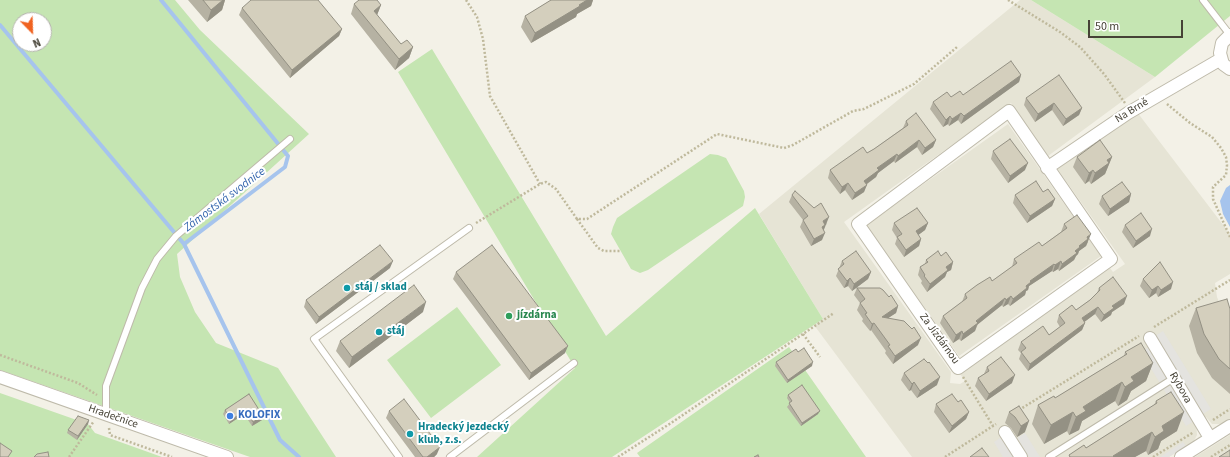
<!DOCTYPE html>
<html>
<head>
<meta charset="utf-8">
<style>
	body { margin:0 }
	#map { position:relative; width:1230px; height:457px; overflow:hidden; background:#f3f1e7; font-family:"Source Sans 3",sans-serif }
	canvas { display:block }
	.north { position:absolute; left:12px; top:12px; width:40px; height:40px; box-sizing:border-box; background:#fff; border:1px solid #b5b3af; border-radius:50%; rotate:157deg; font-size:11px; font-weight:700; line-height:16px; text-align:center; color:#464236 }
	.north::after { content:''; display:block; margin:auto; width:14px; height:18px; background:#f06321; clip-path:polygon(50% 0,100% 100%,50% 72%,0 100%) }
	.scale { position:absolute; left:1088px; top:20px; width:95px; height:18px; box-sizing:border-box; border:2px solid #464236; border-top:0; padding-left:5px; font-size:12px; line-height:14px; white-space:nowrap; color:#464236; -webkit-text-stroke:3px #fff; paint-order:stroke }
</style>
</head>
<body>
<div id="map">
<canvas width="1230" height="457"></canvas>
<div class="north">N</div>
<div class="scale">50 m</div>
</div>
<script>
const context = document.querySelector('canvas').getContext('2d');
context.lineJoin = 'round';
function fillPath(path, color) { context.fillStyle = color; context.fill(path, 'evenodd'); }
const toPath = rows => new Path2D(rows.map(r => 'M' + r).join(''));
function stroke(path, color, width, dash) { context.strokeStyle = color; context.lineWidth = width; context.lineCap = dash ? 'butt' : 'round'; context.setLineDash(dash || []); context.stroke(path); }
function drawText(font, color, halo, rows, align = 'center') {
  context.font = font + ' "Source Sans 3",sans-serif'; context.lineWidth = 4; context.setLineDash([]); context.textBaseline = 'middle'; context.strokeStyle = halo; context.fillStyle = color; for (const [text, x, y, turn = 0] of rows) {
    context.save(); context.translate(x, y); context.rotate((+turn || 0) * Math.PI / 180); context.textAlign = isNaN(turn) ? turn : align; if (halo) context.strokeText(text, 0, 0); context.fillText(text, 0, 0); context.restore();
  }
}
fillPath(toPath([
	[1020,0,1031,0,1155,77,1048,156,1011,103,844,222,951,372,950,383,960,384,965,381,960,374,1110,268,1113,272,1125,264,1056,167,1137,112,1230,234,1230,274,1215,283,1217,297,1230,329,1230,419,1225,423,1219,424,1212,424,1206,417,1196,422,1197,435,1194,441,1169,457,912,457,814,325,823,319,759,214],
	[1008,124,1101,256,959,356,866,225],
	[1230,435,1230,457,1195,457]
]), '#e6e4d5');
fillPath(toPath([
	[0,0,175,0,200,30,309,134,177,254,180,277,195,312,216,343,278,368,336,457,250,457,0,370],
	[20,20,44,20,44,44,20,44],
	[1031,0,1230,0,1230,16,1155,77],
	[432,49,606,336,755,208,823,319,612,457,477,457,575,368,398,72],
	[710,154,718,155,726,158,744,191,745,197,743,206,648,270,640,273,631,269,611,234,613,227,617,218],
	[457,307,501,365,431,418,387,360],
	[789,347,866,457,640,457,637,453],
	[0,393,88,424,95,433,162,457,0,457]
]), '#c5e5b2');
fillPath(toPath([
	[1163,331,1211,409,1203,414,1155,336],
	[1149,347,1194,421,1186,426,1141,352],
	[1025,433,1040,457,1029,457,1017,438],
	[1003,436,1016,457,1003,457,994,442],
	[1183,442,1186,446,1169,457,1160,457]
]), '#e4e3df');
fillPath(toPath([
	[1230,185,1230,227,1223,214,1220,201,1226,188]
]), '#a6c4ed');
stroke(toPath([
	[161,0,288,156,285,167,184,244,280,440,299,457],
	[0,25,184,244]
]), '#a6c4ed', 4);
const service = toPath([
	[1203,0,1230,35],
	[106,415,106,386,142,288,157,259,176,236,290,139],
	[399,457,314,339,469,228],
	[450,457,574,363],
	[1049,457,1174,378]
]);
const minor = toPath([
	[1230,35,1222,43,1220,53,1223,64,1230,69],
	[1009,111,1111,259,958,368,858,224,1009,111],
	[1047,168,1128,113,1221,59],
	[1150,338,1210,438],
	[0,377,227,457],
	[1005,432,1021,457],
	[1181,457,1230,426]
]);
stroke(service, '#bebaaa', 8);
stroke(minor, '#bebaaa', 14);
stroke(toPath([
	[466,0,477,17,483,39,490,96,540,184],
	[1008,0,1060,32,1080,47,1104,74,1125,103],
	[1167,104,1190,123,1212,137,1221,148,1226,157,1227,165,1226,175,1213,187,1213,199,1230,237],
	[577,219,598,248,604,251,621,251],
	[476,223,540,184,546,182,556,189,577,219,587,219,717,134,784,148,793,145,853,111,864,109,914,84,957,47],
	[1154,327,1230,280],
	[803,334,820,357],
	[0,355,78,383,97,395],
	[963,377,993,426],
	[1019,410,1139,336],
	[1213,420,1230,409],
	[109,428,110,435,172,457],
	[69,457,94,421],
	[618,457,671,423,834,313],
	[945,457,996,424],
	[1153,457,1194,432],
	[1211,457,1230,445]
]), '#bfb99c', 2.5, [2, 2]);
stroke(service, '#fff', 6);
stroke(minor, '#fff', 12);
fillPath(toPath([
	[188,0,225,0,222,10,207,22],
	[551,0,593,0,591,6,577,14,576,17,531,43,521,27,525,16],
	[354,4,381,5,377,15,401,44,413,47,409,58,395,70,351,14],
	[242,8,342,29,339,36,290,78,239,15],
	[1021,75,1019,82,961,124,958,120,949,126,948,124,943,127,930,109,933,102,963,95],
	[1026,98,1082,108,1079,115,1063,126,1052,110,1035,122,1024,105],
	[906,121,936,140,933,147,922,155,917,147,895,163,894,161,878,173,876,177,866,185,864,192,852,200,845,190,840,194,828,178,830,170,867,153,874,149,903,128],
	[993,151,1025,170,1008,183,991,159],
	[1077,157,1112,157,1105,174,1091,184,1089,181,1085,184,1073,167],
	[1131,194,1129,202,1108,216,1099,204,1102,196],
	[792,195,827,224,825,225,823,230,822,240,811,246,800,227,803,220,789,202],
	[1015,195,1055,199,1052,206,1027,223,1013,203],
	[894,223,928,223,925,230,918,235,921,239,919,246,904,257,895,244,897,238,892,230],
	[1064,224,1088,242,1086,246,1079,251,1078,254,1076,256,1074,260,1059,271,1058,269,1053,272,1052,271,1029,286,1028,290,1026,291,1025,295,1010,306,1008,304,1003,307,1002,305,978,324,975,331,961,341,959,339,953,343,940,323,943,316,962,302,965,294,992,281,1012,267,1014,259,1042,246,1061,232],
	[1125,225,1150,236,1133,248,1122,232],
	[941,256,953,262,951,270,947,272,945,277,927,292,921,283,922,281,918,275,920,267,925,264,926,260],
	[842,261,871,272,868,279,852,291,848,286,844,288,836,276],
	[390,268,316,324,304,307,306,300],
	[456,272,565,353,529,380,453,279],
	[1143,279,1171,289,1158,297,1156,293,1149,298,1140,286],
	[857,288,889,297,898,306,896,313,888,318,918,345,893,364,885,353,886,351,871,330,870,331,862,321,863,319,857,310,860,303,854,295],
	[1099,288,1124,304,1112,312,1111,315,1101,322,1095,314,1084,322,1085,323,1082,330,1028,371,1019,359,1021,353,1018,350,1021,342,1049,335,1060,327,1057,322,1059,315,1076,310,1090,300,1097,293],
	[1196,308,1230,309,1230,394,1212,378,1197,353,1189,326],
	[423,312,349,368,336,351,340,341],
	[798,352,812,366,787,383,775,366,776,362],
	[1125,352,1153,363,1146,381,1131,391,1127,400,1118,406,1115,401,1082,421,1079,430,1069,435,1067,431,1044,444,1032,424,1038,405,1055,398,1124,356],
	[987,367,1012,383,986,401,975,386,978,378,984,374],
	[904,373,937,385,917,398,911,390,909,391,901,380],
	[249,394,262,420,252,426,244,414,229,424,223,414,225,410],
	[788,395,818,414,801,426,787,407,790,403,787,398],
	[1156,401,1177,431,1161,441,1158,449,1148,455,1146,451,1135,457,1069,457,1069,455,1086,448,1154,405],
	[958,402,969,412,966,419,949,433,934,412,936,404],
	[1019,406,1025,432,1017,437,1011,428,1005,423,1009,412],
	[389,411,437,454,434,457,415,457,386,418],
	[89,420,88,424,77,440,67,433,68,430]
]), '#b6b2a3');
fillPath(toPath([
	[223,0,225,0,222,10,207,22,211,10],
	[587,0,593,0,591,6,577,14,576,17,531,43,535,33],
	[381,5,377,15,374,11],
	[342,29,339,36,290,78,292,70],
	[413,47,409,58,395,70,399,59],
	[1021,75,1019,82,961,124,964,116],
	[1054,103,1052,110,1035,122,1038,114],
	[1082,108,1079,115,1063,126,1066,119],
	[961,113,958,120,949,126,952,119],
	[950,116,948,124,943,127,946,120],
	[919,140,917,147,895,163,898,156],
	[936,140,933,147,922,155,925,148],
	[897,154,894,161,878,173,876,177,861,188,864,181,877,168],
	[1112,157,1105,174,1091,184,1095,173,1107,160],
	[1028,163,1025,170,1008,183,1010,176],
	[1093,170,1089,181,1085,184,1089,173],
	[848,183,845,190,840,194,842,187],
	[867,185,864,192,852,200,855,193],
	[1131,194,1129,202,1108,216,1110,209],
	[1055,199,1052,206,1027,223,1030,216],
	[829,217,823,232,819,234,823,221],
	[928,223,925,230,913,239,916,231],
	[1152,229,1150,236,1133,248,1136,241],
	[825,233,822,240,811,246,814,239],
	[1091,234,1086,246,1079,251,1078,254,1076,256,1074,260,1059,271,1062,264,1075,251,1087,237],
	[921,239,919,246,904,257,906,250],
	[393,261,390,268,316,324,319,317],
	[1061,261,1058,269,1053,272,1055,265],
	[953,262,951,270,947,272,945,277,927,292,930,284,946,267],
	[1054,264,1052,271,1029,286,1028,290,1026,291,1025,295,1010,306,1013,299,1026,286,1030,281],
	[871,272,868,279,852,291,854,284],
	[850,278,848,286,844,288,847,281],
	[1173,282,1171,289,1158,297,1161,290],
	[1158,286,1156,293,1149,298,1152,290],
	[1011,296,1008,304,1003,307,1006,300],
	[1127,296,1124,304,1112,312,1111,315,1101,322,1104,315,1112,306],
	[1005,298,1002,305,977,325,975,331,961,341,963,334,981,317],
	[426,302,423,312,349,368,352,357],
	[898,306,896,313,879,324,882,317],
	[1098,307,1095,314,1079,326,1082,318],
	[874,323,871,330,870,331,872,324],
	[1085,323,1082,330,1028,371,1030,364],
	[962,331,959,339,953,343,956,335],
	[921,338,918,345,893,364,895,356],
	[568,346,565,353,529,380,531,373],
	[813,362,812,366,787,383,788,380],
	[1153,363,1146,381,1131,391,1127,400,1118,406,1125,387,1131,377],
	[1015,375,1012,383,986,401,989,394],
	[940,377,937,385,917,398,920,391],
	[914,382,911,390,909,391,912,384],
	[1122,382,1115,401,1082,421,1079,430,1069,435,1076,417,1083,407],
	[246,410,244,414,229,424,231,420],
	[820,411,818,414,801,426,802,423],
	[969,412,966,419,949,433,952,426],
	[1073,412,1067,431,1044,444,1051,425],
	[1184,412,1177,431,1161,441,1158,449,1148,455,1155,437,1162,426],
	[263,416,262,420,252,426,253,422],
	[89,420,88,424,77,440,78,436],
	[1029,421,1025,432,1017,437,1021,426],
	[1152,432,1146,451,1135,457,1113,457,1113,456],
	[440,447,437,454,434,457,427,457]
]), '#949184');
const building = toPath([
	[203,0,223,0,211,10,203,0],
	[251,0,318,0,342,29,292,70,242,8,251,0],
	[359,0,377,0,381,5,374,11,401,44,407,40,413,47,399,59,354,4,359,0],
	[551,0,587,0,579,5,580,6,535,33,525,16,551,0],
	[1011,61,1021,75,964,116,961,113,952,119,950,116,946,120,933,102,947,92,951,97,960,91,963,95,1011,61],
	[1059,75,1082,108,1066,119,1054,103,1038,114,1026,98,1059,75],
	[916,113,936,140,925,148,919,140,898,156,897,154,877,168,879,170,864,181,867,185,855,193,848,183,842,187,830,170,863,147,867,153,874,149,908,125,906,121,916,113],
	[1010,139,1028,163,1010,176,993,151,1010,139],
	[1100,140,1112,157,1107,160,1109,163,1095,173,1093,170,1089,173,1077,157,1100,140],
	[1036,181,1043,192,1048,189,1055,199,1030,216,1015,195,1036,181],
	[1122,182,1131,194,1110,209,1102,196,1122,182],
	[795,191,814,208,821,203,829,217,823,221,825,225,822,227,825,233,814,239,803,220,808,216,792,195,795,191],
	[917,208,928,223,916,231,921,239,906,250,897,237,902,234,894,223,917,208],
	[1141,213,1152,229,1136,241,1125,225,1141,213],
	[1077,215,1091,234,1087,237,1088,239,1079,246,1080,247,1075,251,1077,253,1062,264,1061,261,1055,265,1054,264,1030,281,1031,282,1026,286,1027,288,1013,299,1011,296,1006,300,1005,298,981,317,976,321,978,323,963,334,962,331,956,335,943,316,967,298,965,294,977,285,990,277,992,281,1017,263,1014,259,1039,242,1042,246,1067,228,1064,224,1077,215],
	[380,245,393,261,319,317,306,300,380,245],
	[492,245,568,346,531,373,456,272,492,245],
	[856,251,871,272,854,284,850,278,847,281,838,269,844,264,842,261,856,251],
	[938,251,941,256,946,252,953,262,946,267,948,270,930,284,924,276,925,275,920,267,928,262,926,260,938,251],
	[1160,262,1173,282,1161,290,1158,286,1152,290,1143,279,1160,262],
	[1113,277,1127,296,1112,306,1114,308,1104,315,1098,307,1082,318,1085,323,1030,364,1021,352,1026,348,1021,342,1043,326,1049,335,1065,323,1059,315,1072,305,1076,310,1090,300,1100,290,1099,288,1113,277],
	[414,285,426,302,352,357,340,341,414,285],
	[857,288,880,288,883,290,889,297,891,295,898,306,882,317,904,321,912,329,914,327,921,338,895,356,888,346,890,345,874,323,872,324,865,314,867,313,860,303,865,299,857,288],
	[1227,299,1230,309,1230,369,1219,359,1204,334,1196,308,1227,299],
	[1141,343,1153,363,1131,377,1134,381,1125,387,1122,382,1083,407,1086,411,1076,417,1073,412,1051,425,1038,405,1054,396,1055,398,1127,354,1125,352,1141,343],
	[804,348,813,362,788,380,776,362,796,349,798,352,804,348],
	[1001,357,1015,375,989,394,978,378,989,371,987,367,1001,357],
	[924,359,928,363,929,362,940,377,920,391,914,382,912,384,904,373,924,359],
	[802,385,820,411,802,423,789,403,792,401,788,395,802,385],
	[1171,392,1184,412,1162,426,1164,431,1155,437,1152,432,1113,456,1114,457,1070,457,1069,455,1084,445,1086,448,1157,403,1156,401,1171,392],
	[249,394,263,416,253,422,246,410,231,420,225,410,249,394],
	[952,394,958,402,961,400,969,412,952,426,936,404,952,394],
	[404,399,440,447,427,457,423,457,389,411,404,399],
	[1019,406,1029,421,1021,426,1015,417,1009,412,1019,406],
	[78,416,89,420,78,436,68,430,78,416],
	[0,443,12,451,8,457,0,457,0,443],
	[982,448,989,457,970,457,982,448],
	[1230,450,1230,457,1219,457,1230,450],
	[48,452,49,457,34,457,37,454,48,452],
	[758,455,759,457,754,457,758,455]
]);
fillPath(building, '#d4cfbd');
stroke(building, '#949184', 1);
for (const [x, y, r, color] of [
	[347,288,4,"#0f9aa8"],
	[509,316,4,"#2e9e5b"],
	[379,332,4,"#0f9aa8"],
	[230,416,4,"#3f7fe0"],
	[410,434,4,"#0f9aa8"]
]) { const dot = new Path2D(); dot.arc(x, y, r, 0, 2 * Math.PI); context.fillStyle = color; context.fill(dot); stroke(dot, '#fff', 1.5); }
drawText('11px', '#464236', '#fff', [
	["Na Brně",1132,111,-32],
	["Za Jízdárnou",939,339,54],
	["Rybova",1180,388,60],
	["Hradečnice",113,417,19]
]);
drawText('bold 11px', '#0d838f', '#fff', [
	["stáj / sklad",355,288],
	["stáj",387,332],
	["Hradecký jezdecký",418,428],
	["klub, z.s.",418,441]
], 'left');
drawText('bold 11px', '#27864d', '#fff', [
	["jízdárna",517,316]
], 'left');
drawText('bold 11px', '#366cbe', '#fff', [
	["KOLOFIX",238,416]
], 'left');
drawText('italic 12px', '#3465ad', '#fff', [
	["Zámostská svodnice",225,200,-37]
]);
</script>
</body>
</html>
